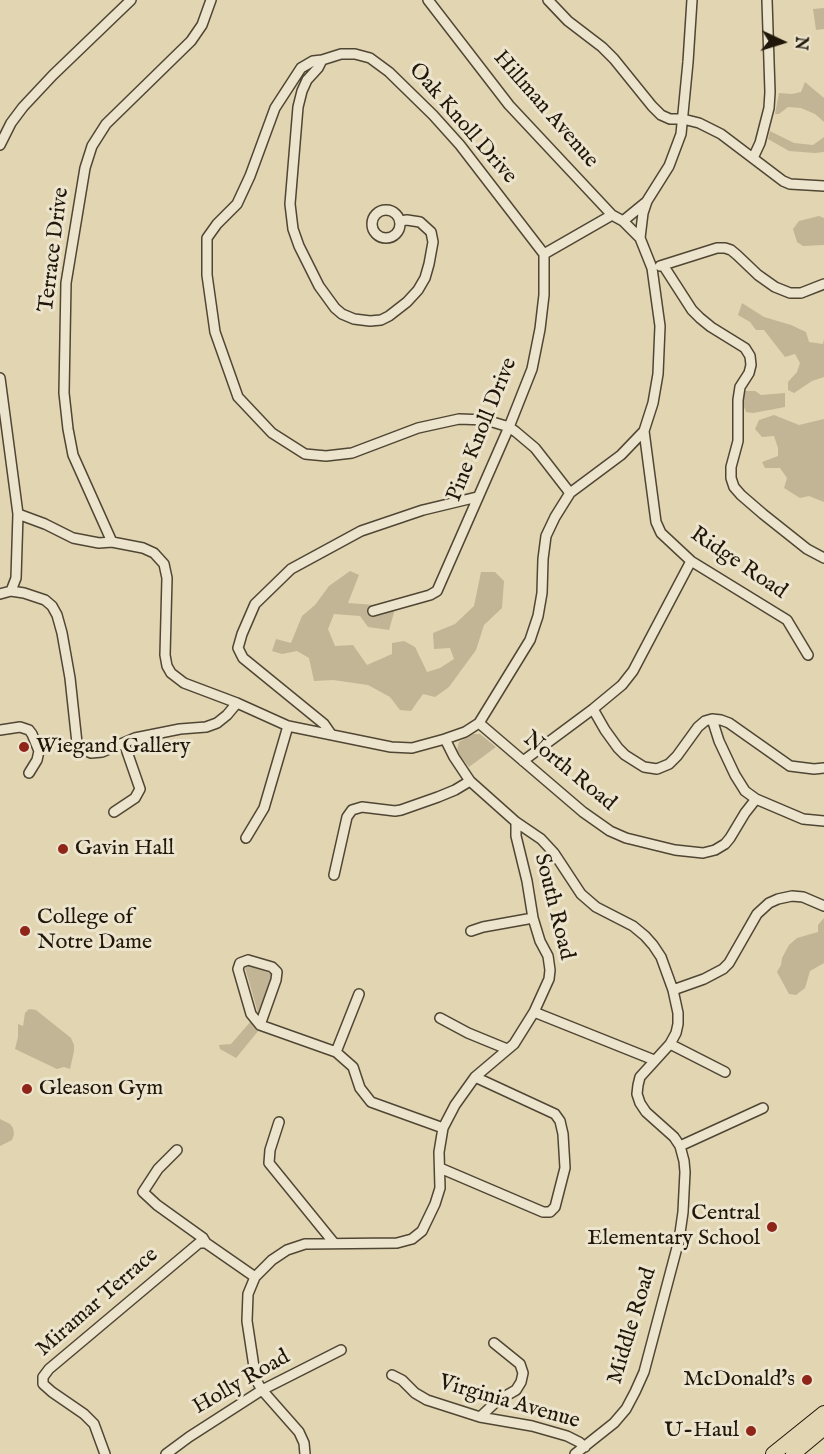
<!DOCTYPE html>
<html>
<head>
<meta charset="utf-8">
<style>
	body { margin:0 }
	#map { position:relative; width:824px; height:1454px; overflow:hidden; background:#e2d5b2; font-family:"IM FELL English",serif }
	canvas { display:block }
	.north { position:absolute; left:752px; top:12px; width:60px; height:60px; -webkit-text-stroke:4px #ece4cd; paint-order:stroke; rotate:94deg; font-size:16px; font-weight:700; line-height:24px; text-align:center; color:#20160a }
	.north::after { content:''; display:block; margin:auto; width:21px; height:27px; background:#20160a; clip-path:polygon(50% 0,100% 100%,50% 72%,0 100%) }
</style>
</head>
<body>
<div id="map">
<canvas width="824" height="1454"></canvas>
<div class="north">N</div>
</div>
<script>
const context = document.querySelector('canvas').getContext('2d');
context.lineJoin = 'round';
function fillPath(path, color) { context.fillStyle = color; context.fill(path, 'evenodd'); }
const toPath = rows => new Path2D(rows.map(r => 'M' + r).join(''));
function stroke(path, color, width, dash) { context.strokeStyle = color; context.lineWidth = width; context.lineCap = dash ? 'butt' : 'round'; context.setLineDash(dash || []); context.stroke(path); }
function drawText(font, color, halo, rows, align = 'center') {
  context.font = font + ' "IM FELL English",serif'; context.lineWidth = 6; context.setLineDash([]); context.textBaseline = 'middle'; context.strokeStyle = halo; context.fillStyle = color; for (const [text, x, y, turn = 0] of rows) {
    context.save(); context.translate(x, y); context.rotate((+turn || 0) * Math.PI / 180); context.textAlign = isNaN(turn) ? turn : align; if (halo) context.strokeText(text, 0, 0); context.fillText(text, 0, 0); context.restore();
  }
}
fillPath(toPath([
	[824,8,824,29,816,30,813,9],
	[805,82,824,98,824,122,815,114,801,108,788,107,779,114,775,114,779,93,792,94,801,92],
	[770,131,794,143,813,145,824,137,824,152,815,153,789,151,768,139],
	[819,216,824,218,824,245,803,246,797,242,793,229,799,221],
	[742,303,764,317,791,325,806,332,809,342,823,344,824,339,824,377,812,381,794,393,788,390,788,382,797,372,800,363,795,354,785,357,764,330,756,330,750,322,738,315],
	[744,391,755,391,761,395,785,393,785,407,753,413,746,412,743,404],
	[774,415,799,425,824,419,824,502,809,496,800,498,784,488,787,478,780,468,765,468,762,462,778,456,778,448,774,436,762,437,755,429,759,420],
	[350,571,359,575,348,603,375,605,388,602,395,609,389,630,368,627,360,616,334,614,328,629,335,646,353,645,367,665,392,654,392,643,404,641,415,647,427,672,440,668,454,659,450,648,434,649,433,633,455,624,474,606,481,572,495,572,504,581,502,608,484,625,476,650,449,687,435,697,423,694,411,711,400,710,390,697,368,685,333,680,314,681,309,658,297,651,282,654,272,651,276,639,291,643,302,616,315,605,329,586],
	[473,734,480,734,496,747,469,767,457,752,458,746,459,742],
	[824,918,824,963,810,971,805,988,796,995,789,994,777,972,781,965,782,958,789,945,797,938,818,932,818,925],
	[244,964,275,975,259,1030,236,1058,220,1049,219,1045,231,1044,258,1013],
	[29,1009,36,1010,71,1038,74,1045,74,1051,70,1069,64,1067,57,1069,15,1049,18,1037,18,1024,23,1026,25,1013],
	[0,1119,10,1124,13,1128,14,1134,12,1140,0,1146]
]), '#c1b595');
const street = toPath([
	[428,0,509,105,612,215,623,221,640,238],
	[548,0,568,21,602,47,614,59,652,106,661,115,670,119,683,119,699,123,721,134,783,181,790,184,824,186],
	[322,60,318,68,307,80,302,91,298,107,290,204,293,229,299,246,319,286,335,308,342,314,354,319,370,321,381,320,389,316,407,302,418,290,425,278,429,264,433,242,431,232,420,222,407,220,400,221],
	[0,145,11,123,23,107,53,75,131,0],
	[753,158,760,143,769,108,770,92,767,0],
	'372 224a14 14 0 1 1 28 0a14 14 0 1 1-28 0Z',
	[623,221,645,203],
	[544,254,460,145,433,115,389,72,370,58,355,54,341,54,322,60,313,61,301,68,275,108,250,176,237,204,217,224,207,238,207,275,215,332,238,397,272,433,305,454,326,456,352,453,418,428,459,419,486,420,509,427,516,432,535,448,546,462,570,493],
	[544,254,612,215],
	[663,265,692,310,700,318,711,327,745,348,750,356,751,365,749,373,740,387,738,400,738,441,731,467,731,478,734,487,741,495,763,514,807,549,824,558],
	[660,266,717,248,725,248,731,250,737,255,758,275,775,287,790,293,801,293,824,284],
	[0,378,18,514,16,578,11,591,0,594],
	[644,431,656,522,661,533,691,561,787,620,808,655],
	[18,514,45,524,73,538,99,543,112,542,143,548,154,553,164,564,167,578,165,655,167,666,171,673,184,683,237,703,288,726,391,747,412,748,445,739,465,732,479,723,530,640,538,616,542,593,543,559,546,536,555,517,570,493,621,455,644,431,653,403,658,374,660,326,652,268,640,238,643,213,647,201,669,166,681,134,688,62,692,0],
	[112,542,73,455,68,429,64,393,66,283,85,168,92,146,106,124,191,41,202,25,211,0],
	[11,591,24,593,45,600,52,606,57,615,62,633,70,678,77,743,82,749,91,753,102,752,135,738,180,729,206,727,217,723,227,715,237,703],
	[373,611,430,595,437,591,509,427,532,369,540,329,544,295,544,254],
	[593,709,605,730,618,748,625,755,644,767,657,769,669,764,677,756,698,727,705,721,712,719,721,720,729,723,790,766,814,769,824,768],
	[712,719,719,741,735,775,745,791,756,799],
	[479,723,583,812,610,831,626,838,675,850,703,853,715,850,725,844,730,838,745,813,756,799,803,819,824,821],
	[0,730,20,727,29,730,32,734,39,751,37,760,29,773],
	[331,734,324,724,243,658,238,648,242,634,255,604,291,569,361,531,423,510,477,497],
	[445,739,454,757,470,781,516,822,541,839,554,853,581,894,596,907,633,926,645,936,653,945,661,957,673,990,678,1013,678,1024,676,1033,670,1044,640,1077,638,1085,637,1094,640,1103,646,1112,674,1137,680,1146,684,1161,685,1172,683,1212,679,1240,644,1372,635,1392,626,1409,614,1423,575,1454],
	[523,761,593,709,622,685,633,671,691,561],
	[114,812,135,798,140,789,124,743],
	[246,838,264,808,288,726],
	[334,875,347,817,352,810,362,807,395,811,401,810,438,797,455,790,470,781],
	[471,931,483,927,533,918],
	[248,960,272,967,277,972,276,980,260,1025,251,1014,238,969,240,963,248,960],
	[673,990,704,979,723,969,729,963,757,914,769,903,778,899,792,896,803,897,824,906],
	[534,1012,654,1060],
	[440,1018,468,1033,507,1049],
	[260,1025,336,1052,353,1067,360,1088,371,1102,443,1128],
	[670,1044,725,1072],
	[336,1052,359,994],
	[279,1122,270,1150,269,1163,334,1243],
	[680,1146,763,1108],
	[177,1150,158,1169,143,1192,157,1205,203,1238,206,1243],
	[440,1168,543,1212,550,1212,555,1207,565,1168,563,1134,560,1121,555,1114,475,1077],
	[392,1375,402,1380,415,1393,427,1400,480,1417,532,1426,567,1436,579,1442,585,1447],
	[480,1417,497,1401,516,1390,521,1382,523,1373,520,1364,494,1343],
	[105,1454,94,1424,84,1414,52,1392,43,1384,43,1377,49,1369,199,1243,206,1243,255,1277],
	[166,1454,189,1437,262,1390,341,1350],
	[305,1454,304,1443,299,1432,262,1390,256,1380,247,1321,248,1294,255,1277,272,1260,287,1250,305,1244,397,1243,412,1239,422,1231,435,1204,440,1188,439,1152,443,1128,455,1105,475,1077,514,1044,534,1012,549,979,550,970,548,956,540,941,533,918,527,881,516,836,516,822]
]);
const primary = toPath([
	[773,1454,824,1413],
	[793,1454,824,1428]
]);
stroke(street, '#504634', 12);
stroke(primary, '#20160a', 16);
stroke(street, '#ece4cd', 9);
stroke(primary, '#e2d5b2', 14);
for (const [x, y, r, color] of [
	[24,747,6,"#8f2418"],
	[63,849,6,"#8f2418"],
	[25,931,6,"#8f2418"],
	[27,1089,6,"#8f2418"],
	[772,1227,6,"#8f2418"],
	[807,1380,6,"#8f2418"],
	[751,1431,6,"#8f2418"]
]) { const dot = new Path2D(); dot.arc(x, y, r, 0, 2 * Math.PI); context.fillStyle = color; context.fill(dot); stroke(dot, '#ece4cd', 2); }
drawText('22px', '#20160a', '#ece4cd', [
	["Hillman Avenue",545,110,49],
	["Oak Knoll Drive",462,124,49],
	["Terrace Drive",55,250,-83],
	["Pine Knoll Drive",483,430,-68],
	["Ridge Road",738,564,34],
	["North Road",569,772,39],
	["South Road",553,907,76],
	["Miramar Terrace",98,1303,-41],
	["Middle Road",633,1326,-73],
	["Holly Road",242,1383,-30],
	["Virginia Avenue",509,1403,16]
]);
drawText('22px', '#20160a', '#ece4cd', [
	["Wiegand Gallery",36,747],
	["Gavin Hall",75,849],
	["College of",37,918],
	["Notre Dame",37,943],
	["Gleason Gym",39,1089],
	["Central",760,1214,"right"],
	["Elementary School",760,1239,"right"],
	["McDonald's",795,1380,"right"],
	["U-Haul",739,1431,"right"]
], 'left');
</script>
</body>
</html>
